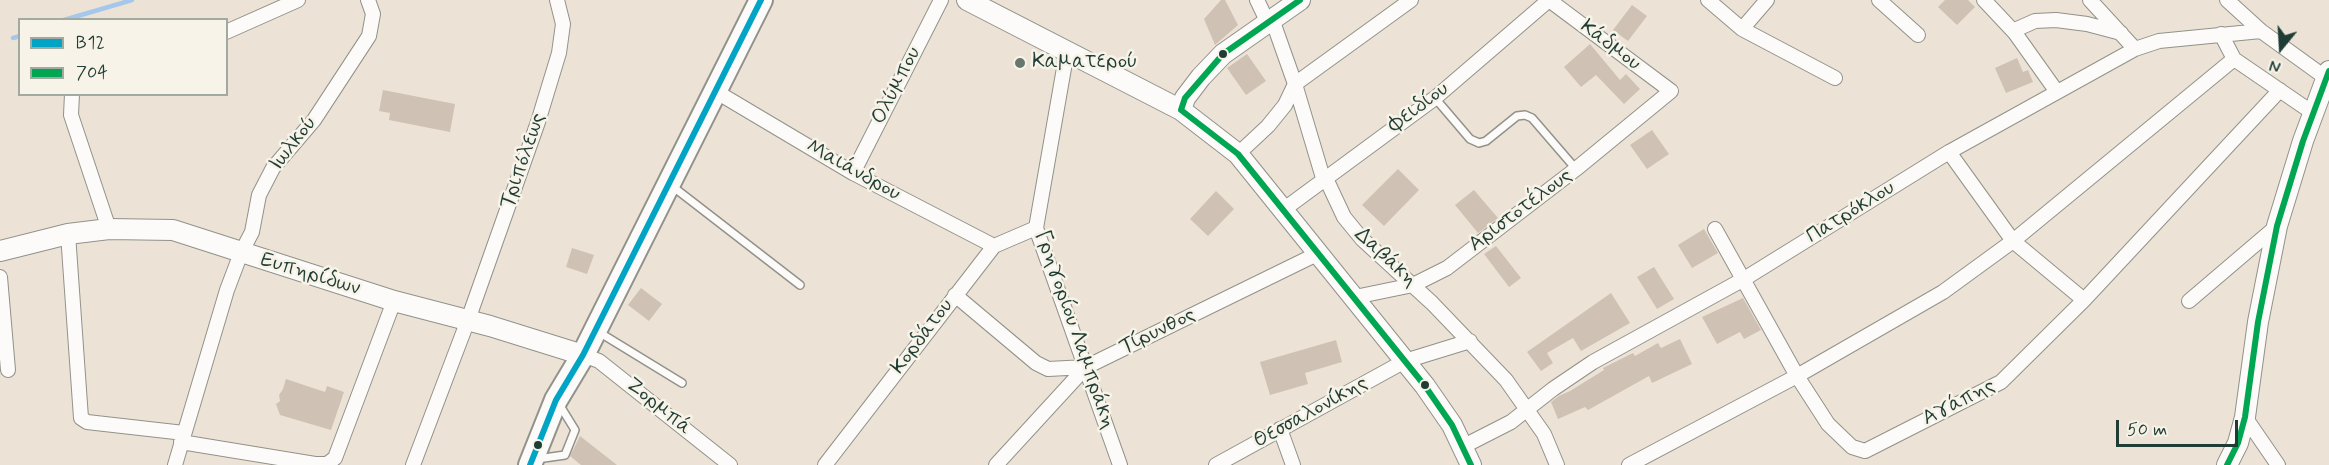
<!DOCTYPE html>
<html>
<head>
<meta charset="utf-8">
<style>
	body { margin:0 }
	#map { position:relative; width:2329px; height:465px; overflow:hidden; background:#ece3d6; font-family:Mynerve,sans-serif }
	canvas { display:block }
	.legend { position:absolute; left:18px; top:18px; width:210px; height:78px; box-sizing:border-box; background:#f7f3e8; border:2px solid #a1aaa0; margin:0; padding:8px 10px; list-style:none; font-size:18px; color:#1f3d34 }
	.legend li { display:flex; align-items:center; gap:12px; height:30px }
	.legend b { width:30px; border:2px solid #a1aaa0 }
	.north { position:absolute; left:2251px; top:18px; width:60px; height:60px; -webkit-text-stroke:4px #f7f3e8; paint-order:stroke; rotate:198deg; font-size:16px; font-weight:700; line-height:24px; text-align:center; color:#1f3d34 }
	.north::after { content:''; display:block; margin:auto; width:21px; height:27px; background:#1f3d34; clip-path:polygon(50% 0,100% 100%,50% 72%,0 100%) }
	.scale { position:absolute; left:2116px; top:420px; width:122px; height:27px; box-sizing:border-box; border:3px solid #1f3d34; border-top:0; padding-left:8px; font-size:18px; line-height:21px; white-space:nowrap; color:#1f3d34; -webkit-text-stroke:4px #f7f3e8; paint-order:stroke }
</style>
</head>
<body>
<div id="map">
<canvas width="2329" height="465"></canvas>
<ul class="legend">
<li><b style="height:8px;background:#02a4c6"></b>Β12</li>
<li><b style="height:8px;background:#00a651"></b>704</li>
</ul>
<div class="north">N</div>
<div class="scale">50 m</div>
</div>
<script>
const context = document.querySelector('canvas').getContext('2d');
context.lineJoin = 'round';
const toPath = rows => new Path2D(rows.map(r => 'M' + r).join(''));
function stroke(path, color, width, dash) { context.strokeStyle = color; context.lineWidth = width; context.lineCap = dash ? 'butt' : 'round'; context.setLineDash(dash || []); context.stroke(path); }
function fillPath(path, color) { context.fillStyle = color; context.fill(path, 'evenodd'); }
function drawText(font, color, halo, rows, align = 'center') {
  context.font = font + ' Mynerve,sans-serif'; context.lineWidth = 5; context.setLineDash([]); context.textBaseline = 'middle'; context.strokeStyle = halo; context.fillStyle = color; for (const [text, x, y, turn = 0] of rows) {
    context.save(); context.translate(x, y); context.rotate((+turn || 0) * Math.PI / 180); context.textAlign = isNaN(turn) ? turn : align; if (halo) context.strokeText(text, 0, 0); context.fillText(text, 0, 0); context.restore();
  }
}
stroke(toPath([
	[64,20,132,0],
	[13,38,20,36]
]), '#a4c7eb', 4.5);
fillPath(toPath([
	[1221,0,1225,0,1238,25,1215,45,1204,19],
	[1945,0,1968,0,1975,7,1957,25,1938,7],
	[1632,5,1647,16,1628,41,1613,30],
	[1590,44,1620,80,1626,74,1640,89,1624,104,1596,75,1581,87,1564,67],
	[1247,54,1266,81,1246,95,1227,68],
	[2017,58,2023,72,2028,70,2033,82,2006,93,1995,68],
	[383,90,455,104,450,132,389,120,390,113,379,111],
	[1652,130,1669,154,1647,169,1630,145],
	[1398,169,1419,190,1384,226,1362,205],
	[1474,190,1498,218,1478,233,1455,205],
	[1216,191,1234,209,1208,236,1190,219],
	[1704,229,1718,253,1692,268,1678,245],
	[1496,246,1521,278,1509,287,1484,254],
	[572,248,594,255,587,274,566,267],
	[1654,267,1674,299,1657,309,1637,277],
	[641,288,662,304,649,321,628,305],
	[1611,293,1630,323,1581,351,1573,338,1547,353,1553,363,1541,371,1527,352],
	[1743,298,1761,330,1744,339,1740,332,1717,344,1702,317],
	[1680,339,1692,364,1652,383,1649,376,1588,410,1585,407,1558,419,1551,402,1559,396,1570,391,1604,370,1603,368,1633,353,1635,356,1658,343,1661,348],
	[1336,340,1342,362,1305,373,1308,384,1270,395,1260,362],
	[286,379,325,392,327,386,344,392,331,430,280,415,276,404,280,401,279,395,283,389],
	[580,436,617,465,581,465,570,456]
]), '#cfc1b3');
const lane = toPath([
	[1435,98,1470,139,1479,143,1486,141,1517,116,1525,115,1532,118,1576,169],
	[672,186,800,285],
	[597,331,682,383],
	[537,459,565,455,575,430,559,404]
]);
const street = toPath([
	[1257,0,1267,21],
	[1708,0,1742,29,1835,78],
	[1879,0,1918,35],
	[1984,0,2015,33,2057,92],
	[2090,0,2135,49],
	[2227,0,2261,31,2326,78],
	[1272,19,1295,84,1323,178,1329,185,1344,217,1362,239,1432,303,1506,380,1544,434,1557,465],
	[1742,29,1767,0],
	[226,32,298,0],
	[2015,33,2017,29,2035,21,2056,20,2087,24,2121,33],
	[2221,34,2234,59,2313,113],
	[1067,51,1036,228,1120,465],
	[715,91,853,173,994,246],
	[72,94,71,115,109,229],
	[1949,152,2013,241,2084,300],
	[1238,154,1268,126,1285,105,1295,84,1411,0],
	[853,173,941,0],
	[1283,210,1435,98,1549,0],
	[1715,229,1797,376,1828,424,1852,447,1865,451,2001,382,2084,300,2280,90],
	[68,234,81,418,87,422,184,433],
	[0,277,8,370],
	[955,295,1036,363,1048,369,1086,367],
	[1355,297,1413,285,1447,268,1576,169,1671,91,1549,0],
	[2189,301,2277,226],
	[583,355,599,361,730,465],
	[2245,417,2278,465],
	[1280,429,1293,465],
	[181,442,315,464,327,464,335,458,394,301],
	[1462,447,1511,422,1553,389,1593,362,1744,279,1949,152,2135,49,2159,41,2261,31],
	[175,465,227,290,241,253,252,232,259,195,273,168,314,120,369,36,373,14,368,0],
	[413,465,468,320,538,122,559,53,563,24,557,0],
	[825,465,994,246,1036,228],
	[996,465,1086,367,1317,254],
	[1216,465,1405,361,1470,341],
	[1629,465,1797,376,1943,292,2013,241,2234,59]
]);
const secondary = toPath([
	[967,0,1181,110,1238,154,1425,386,1452,425,1471,465],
	[1181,110,1185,98,1201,77,1223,54,1300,0],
	[0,251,68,234,109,229,173,230,394,301,490,326,583,355],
	[2227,465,2238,443,2245,417,2258,322,2277,226,2303,141,2329,71]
]);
const primary = toPath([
	[530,465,556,400,583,355,761,0]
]);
stroke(lane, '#91928a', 10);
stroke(street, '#91928a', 16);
stroke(secondary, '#91928a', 22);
stroke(primary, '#91928a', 26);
stroke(lane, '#fcfbf9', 7);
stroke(street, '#fcfbf9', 14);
stroke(secondary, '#fcfbf9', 20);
stroke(primary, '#fcfbf9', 22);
stroke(toPath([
	[530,465,556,400,583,355,761,0]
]), '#02a4c6', 6);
stroke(toPath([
	[1300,0,1223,54,1185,98,1181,110,1238,154,1425,386,1452,425,1471,465],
	[2227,465,2238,443,2245,417,2258,322,2277,226,2303,141,2329,71]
]), '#00a651', 6);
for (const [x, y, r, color] of [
	[1223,54,5,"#1f3d34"],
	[1020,63,6,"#67776d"],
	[1425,385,5,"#1f3d34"],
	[538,445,5,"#1f3d34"]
]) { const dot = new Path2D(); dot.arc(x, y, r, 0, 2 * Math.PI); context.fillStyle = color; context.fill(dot); stroke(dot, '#f7f3e8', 2); }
drawText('21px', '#1f3d34', '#f7f3e8', [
	["Κάδμου",1610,46,37],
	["Ολύμπου",897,86,-63],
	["Φειδίου",1419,108,-37],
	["Ιωλκού",294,144,-52],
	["Τριπόλεως",524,161,-71],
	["Μαιάνδρου",853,171,29],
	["Αριστοτέλους",1521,211,-37],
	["Πατρόκλου",1851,213,-32],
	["Δαβάκη",1385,258,43],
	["Ευπηρίδων",310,275,17],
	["Γρηγορίου Λαμπράκη",1074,330,71],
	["Τίρυνθος",1158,332,-26],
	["Κορδάτου",923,337,-53],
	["Αγάπης",1959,403,-27],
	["Ζορμπά",658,407,39],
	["Θεσσαλονίκης",1311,413,-29]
]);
drawText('21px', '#1f3d34', '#f7f3e8', [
	["Καματερού",1032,63]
], 'left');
</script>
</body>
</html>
